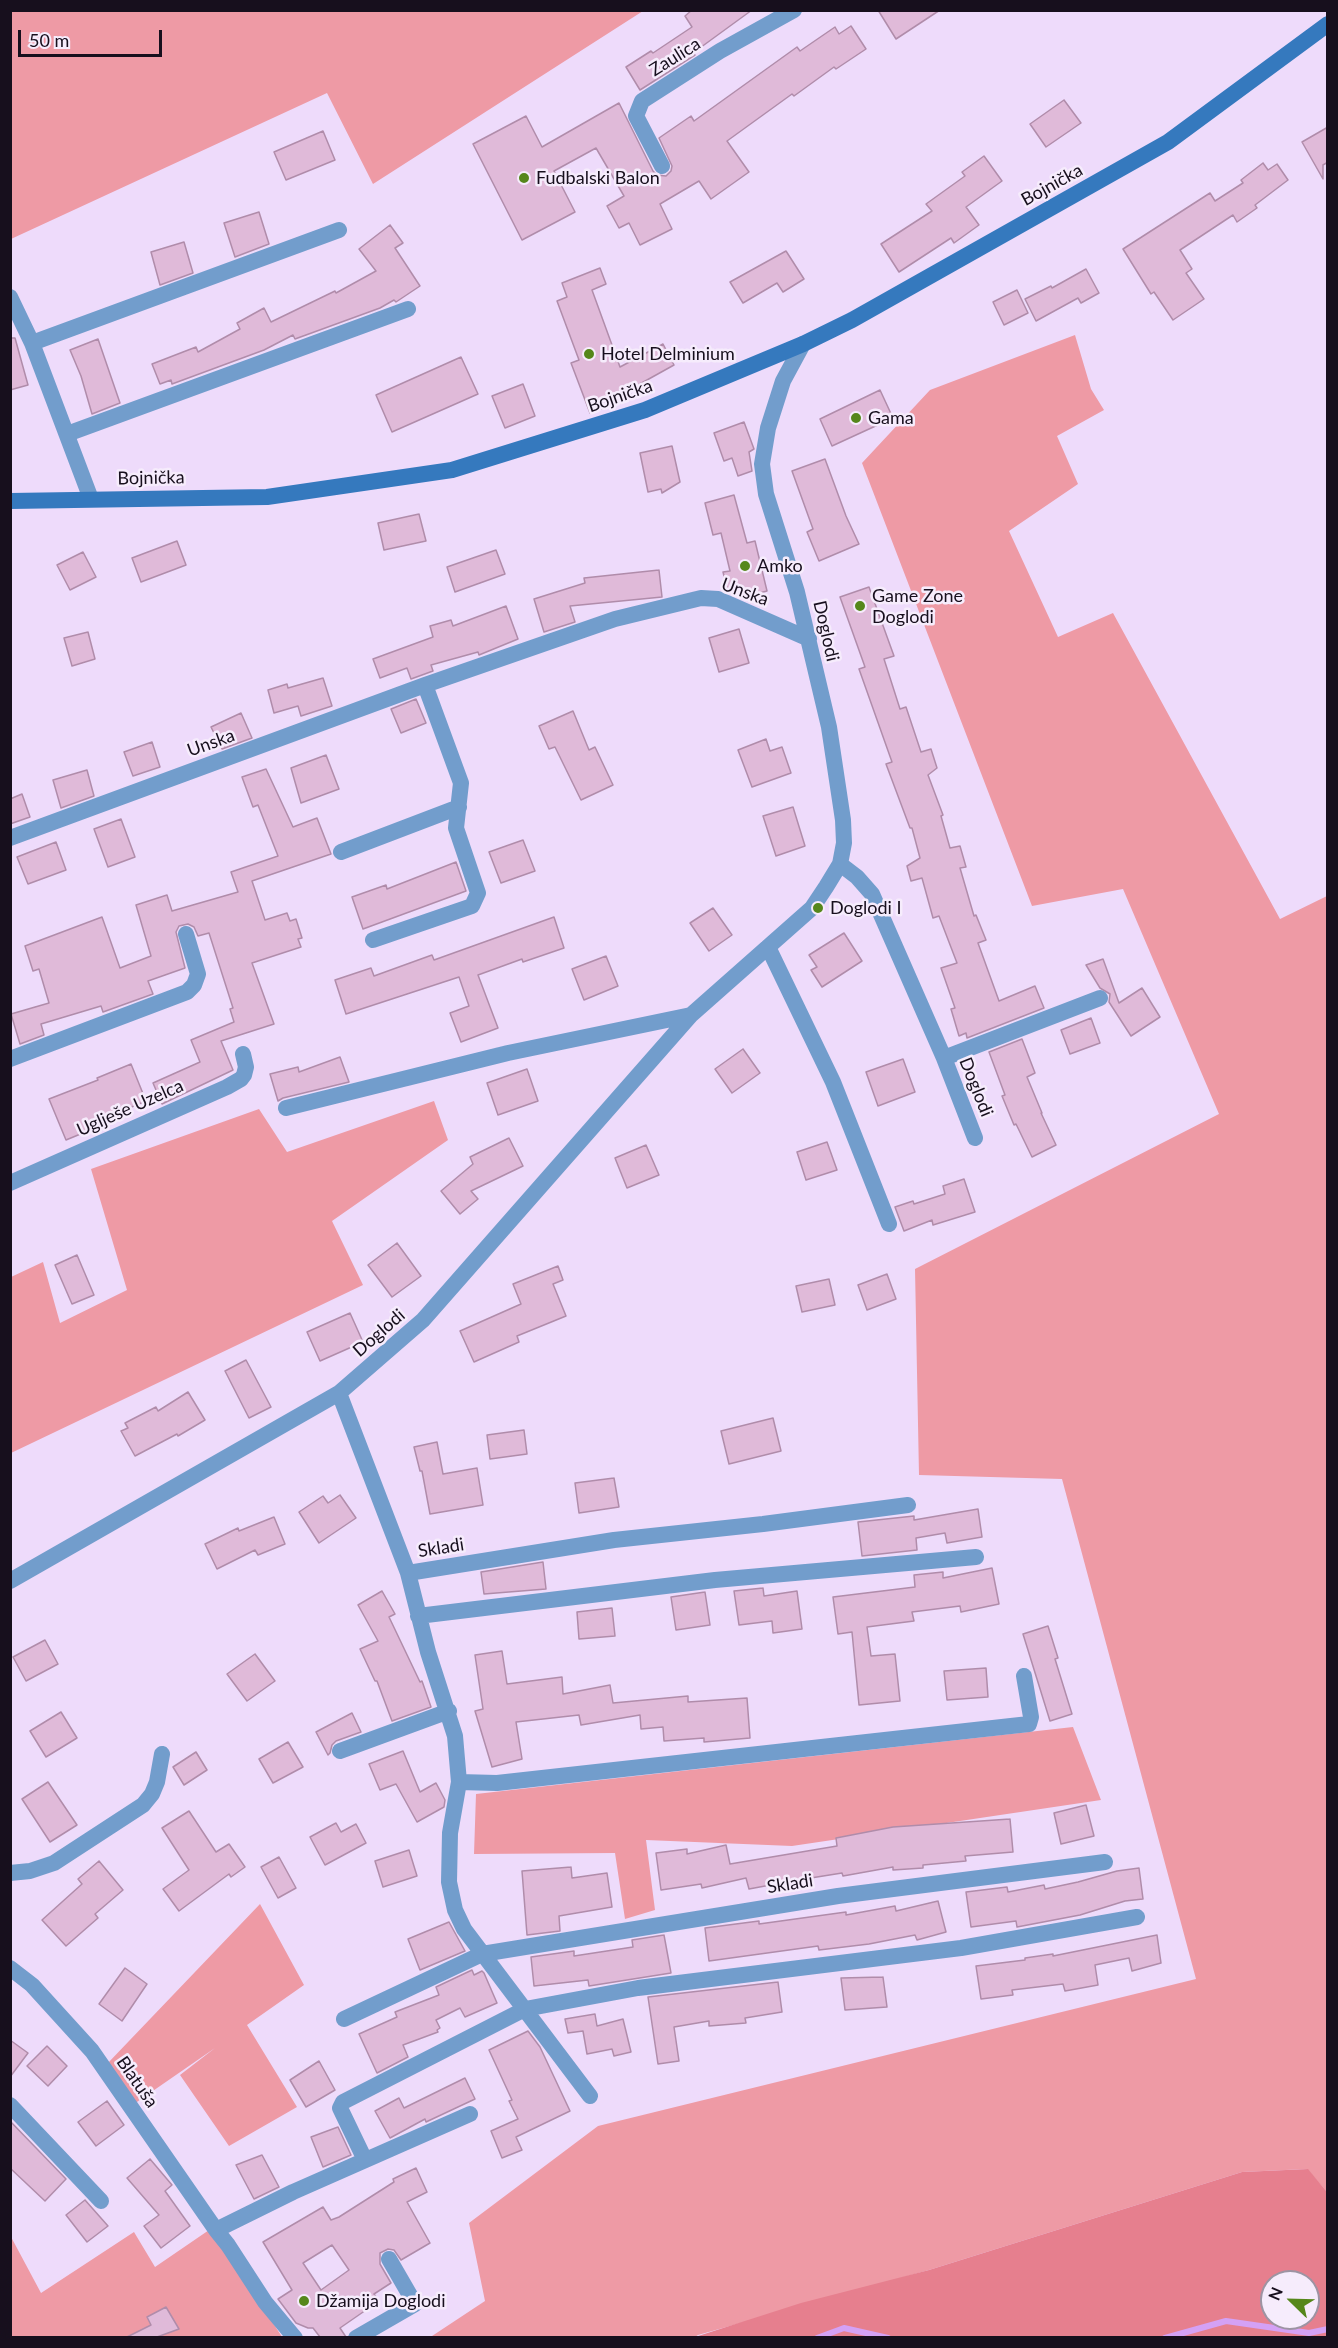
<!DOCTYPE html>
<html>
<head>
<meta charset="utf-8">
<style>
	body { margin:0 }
	#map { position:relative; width:1338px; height:2348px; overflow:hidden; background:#eedbfb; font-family:Lato,sans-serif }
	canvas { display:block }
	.frame { position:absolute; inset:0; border:12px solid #170f1d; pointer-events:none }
	.north { position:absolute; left:1260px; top:2270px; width:60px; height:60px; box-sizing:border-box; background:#f6ecfc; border:2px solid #9d94a3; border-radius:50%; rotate:293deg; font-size:16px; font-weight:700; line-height:24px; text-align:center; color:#170f1d }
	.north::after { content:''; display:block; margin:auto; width:21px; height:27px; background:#56871b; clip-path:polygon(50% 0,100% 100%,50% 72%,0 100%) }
	.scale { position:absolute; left:18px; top:30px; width:144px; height:27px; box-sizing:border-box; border:3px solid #170f1d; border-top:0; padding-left:8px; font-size:18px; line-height:21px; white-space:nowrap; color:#170f1d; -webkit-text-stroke:4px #f6ecfc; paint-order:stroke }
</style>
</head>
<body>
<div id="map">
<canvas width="1338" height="2348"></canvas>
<div class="frame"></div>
<div class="north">N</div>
<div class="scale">50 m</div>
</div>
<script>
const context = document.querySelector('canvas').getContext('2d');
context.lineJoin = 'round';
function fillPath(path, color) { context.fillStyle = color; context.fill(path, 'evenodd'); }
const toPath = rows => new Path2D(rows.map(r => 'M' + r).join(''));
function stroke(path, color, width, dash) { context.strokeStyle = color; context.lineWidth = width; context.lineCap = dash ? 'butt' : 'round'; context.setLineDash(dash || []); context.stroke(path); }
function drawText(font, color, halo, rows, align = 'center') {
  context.font = font + ' Lato,sans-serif'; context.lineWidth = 5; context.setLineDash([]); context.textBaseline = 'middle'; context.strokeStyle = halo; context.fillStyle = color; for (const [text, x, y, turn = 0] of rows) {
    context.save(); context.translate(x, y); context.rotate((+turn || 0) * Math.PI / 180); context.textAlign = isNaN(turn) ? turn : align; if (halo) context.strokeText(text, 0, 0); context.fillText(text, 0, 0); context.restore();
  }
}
fillPath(toPath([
	[10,11,11,10,643,11,373,184,327,93,11,239],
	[1075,335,1091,389,1104,410,1057,436,1078,484,1009,531,1058,637,1113,613,1280,919,1327,896,1327,2192,1307,2169,1242,2172,929,2270,698,2335,695,2337,429,2338,485,2301,469,2223,598,2126,1196,1979,1062,1479,919,1475,915,1269,1219,1114,1123,889,1032,906,862,463,930,390],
	[434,1101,448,1140,332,1221,363,1285,11,1453,11,1277,43,1262,60,1323,127,1290,91,1169,259,1109,287,1152],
	[1073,1727,1101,1800,792,1846,646,1840,655,1910,625,1919,615,1853,474,1854,476,1794],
	[260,1904,304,1985,247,2025,297,2107,229,2146,180,2075,215,2048,134,2104,107,2064],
	[212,2228,282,2337,11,2337,10,2235,41,2293,134,2232,155,2267]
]), '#ee9aa5');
fillPath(toPath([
	[1308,2169,1327,2192,1327,2337,695,2337,801,2303,929,2270,1242,2172],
	[1272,2282,1308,2282,1308,2318,1272,2318]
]), '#e67f8e');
stroke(toPath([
	[817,2338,844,2328,888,2338],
	[1165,2338,1226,2321,1309,2333,1328,2329]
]), '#d4a1f5', 6);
const building = toPath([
	[692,10,752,10,693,53,695,55,640,90,626,67,651,51,653,53,692,27,685,16,692,10],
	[878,10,940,10,896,39,878,10],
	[851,26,866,49,836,69,834,67,794,96,792,94,727,141,749,172,711,199,699,181,660,204,672,229,640,245,629,223,619,228,607,206,624,196,596,148,554,171,575,212,522,240,473,144,526,116,542,147,619,103,653,171,657,175,666,176,671,171,672,166,659,138,691,116,694,121,797,47,800,51,835,27,839,34,851,26],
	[1064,100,1081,123,1046,147,1030,124,1064,100],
	[1328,127,1328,162,1323,165,1323,179,1302,142,1328,127],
	[323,131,335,160,286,180,274,152,323,131],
	[984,156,1002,181,966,207,979,225,954,243,951,238,899,272,881,244,932,211,926,204,965,176,962,172,984,156],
	[1263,163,1268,170,1277,164,1288,180,1255,205,1257,208,1237,222,1233,215,1180,250,1192,269,1186,273,1204,299,1173,320,1154,292,1151,294,1123,249,1210,193,1215,201,1243,183,1241,180,1263,163],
	[259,212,269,244,235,257,224,223,259,212],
	[390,225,403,243,395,248,420,286,396,302,394,300,380,308,295,339,293,335,264,350,172,384,171,380,160,384,152,364,196,347,198,352,240,329,237,323,264,308,271,322,335,291,336,293,376,271,359,249,390,225],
	[184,242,193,273,160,285,151,252,184,242],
	[786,251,804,279,783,292,777,283,743,303,730,282,786,251],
	[600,268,606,284,592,290,620,367,663,344,674,365,629,390,632,397,590,413,571,363,579,360,557,301,567,297,562,283,600,268],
	[1086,269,1099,293,1081,303,1078,298,1036,321,1025,299,1051,286,1052,288,1086,269],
	[1017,290,1028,313,1004,325,993,302,1017,290],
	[10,338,15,338,28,385,10,390,10,338],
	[98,339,120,403,92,414,81,376,70,350,98,339],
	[461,357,478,394,392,432,376,395,461,357],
	[523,384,535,416,505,428,492,396,523,384],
	[880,390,893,418,832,446,820,419,880,390],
	[744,422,754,449,749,452,752,471,738,476,732,458,724,461,714,433,744,422],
	[672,446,680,482,662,493,661,489,648,492,640,453,672,446],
	[825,459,846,516,859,544,819,561,807,532,813,529,792,471,825,459],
	[734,495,747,543,755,541,767,591,744,597,742,591,728,592,723,572,730,571,721,533,713,535,705,503,734,495],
	[419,514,426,541,384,550,378,523,419,514],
	[177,541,186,565,141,582,132,558,177,541],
	[496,550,505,574,455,592,447,567,496,550],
	[83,552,96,577,70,590,57,565,83,552],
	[659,570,662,597,570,606,575,622,544,632,534,599,585,583,584,578,659,570],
	[869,587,894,656,884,659,900,709,906,707,921,752,931,749,937,768,928,775,943,815,941,816,950,848,960,846,966,867,960,868,974,916,976,915,986,940,978,943,999,1001,1035,986,1044,1008,967,1038,966,1033,959,1036,951,1009,955,1008,941,968,957,963,939,916,933,918,922,878,911,881,907,866,920,858,912,828,910,828,886,764,892,762,859,669,865,667,840,597,869,587],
	[506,606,518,639,479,655,478,652,431,665,433,671,411,679,407,668,380,678,373,659,433,637,430,626,451,620,453,626,506,606],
	[739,629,749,663,719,672,709,638,739,629],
	[88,632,95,659,72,666,64,638,88,632],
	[323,678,332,706,301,716,298,706,274,713,268,690,287,684,288,688,323,678],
	[416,699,426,723,401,733,391,709,416,699],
	[573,711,589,750,595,747,613,785,581,800,555,747,549,749,539,726,573,711],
	[241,713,252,738,222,749,211,727,241,713],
	[766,739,770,751,782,747,791,773,752,787,738,750,766,739],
	[152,742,160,767,133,776,124,752,152,742],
	[326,755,339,789,301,803,291,768,326,755],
	[266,769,293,827,317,818,331,854,252,881,265,920,287,913,290,921,296,919,302,938,298,939,301,947,252,963,274,1024,221,1041,233,1070,162,1104,153,1083,200,1062,191,1040,234,1022,230,1009,233,1008,209,933,198,936,194,927,188,924,179,926,176,932,185,968,148,981,153,994,103,1012,101,1006,41,1024,44,1035,20,1044,11,1014,49,1003,39,969,33,971,25,946,102,917,120,968,151,956,136,905,167,895,172,911,238,892,231,872,278,856,258,805,253,807,242,777,266,769],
	[87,770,94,796,61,808,53,780,87,770],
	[22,794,30,817,10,824,10,799,22,794],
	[793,807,805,846,776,856,763,816,793,807],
	[121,819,135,857,108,867,94,829,121,819],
	[523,840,535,871,501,883,489,852,523,840],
	[56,842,66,870,28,884,17,857,56,842],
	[456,862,466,891,363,929,352,897,386,885,387,889,456,862],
	[713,908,732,935,709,951,690,923,713,908],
	[554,917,564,948,523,962,522,959,478,975,498,1028,461,1042,450,1013,469,1006,459,977,346,1014,335,980,371,968,374,976,432,955,434,960,554,917],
	[844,933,862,961,822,987,811,970,817,967,809,955,844,933],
	[606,956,618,986,584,1000,572,969,606,956],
	[1103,959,1119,1003,1142,988,1160,1017,1131,1036,1109,1002,1110,994,1100,988,1086,965,1103,959],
	[1091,1018,1100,1043,1070,1054,1061,1030,1091,1018],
	[1022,1039,1035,1073,1027,1077,1042,1113,1041,1113,1056,1145,1032,1157,1016,1124,1014,1125,1002,1096,1005,1095,989,1052,1022,1039],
	[743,1049,760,1073,732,1093,715,1069,743,1049],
	[340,1057,349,1082,283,1098,278,1101,270,1074,298,1067,299,1072,340,1057],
	[903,1059,915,1092,878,1106,866,1072,903,1059],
	[131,1064,146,1101,93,1123,95,1128,66,1140,49,1099,98,1080,97,1078,131,1064],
	[527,1069,538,1101,498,1115,487,1083,527,1069],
	[509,1138,523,1166,471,1191,478,1199,460,1214,441,1191,473,1164,470,1157,509,1138],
	[827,1142,837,1170,806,1180,797,1152,827,1142],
	[646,1145,659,1175,627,1188,615,1158,646,1145],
	[964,1179,975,1212,933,1225,932,1220,904,1231,895,1207,913,1201,914,1204,945,1194,943,1186,964,1179],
	[397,1243,421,1276,392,1297,368,1265,397,1243],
	[77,1255,94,1295,72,1304,55,1265,77,1255],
	[558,1266,563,1280,553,1284,566,1316,517,1336,519,1342,474,1362,460,1331,521,1304,513,1284,558,1266],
	[887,1274,896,1299,867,1310,858,1285,887,1274],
	[829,1279,835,1305,802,1312,796,1286,829,1279],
	[350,1313,363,1342,320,1361,307,1332,350,1313],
	[246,1360,271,1407,249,1418,225,1371,246,1360],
	[188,1392,205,1420,178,1436,177,1434,135,1456,121,1431,128,1428,125,1423,156,1407,158,1411,188,1392],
	[773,1418,781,1451,729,1464,721,1431,773,1418],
	[524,1430,527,1454,490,1459,487,1435,524,1430],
	[437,1442,443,1474,477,1468,483,1505,430,1514,422,1471,420,1471,414,1447,437,1442],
	[614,1478,619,1507,579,1513,575,1483,614,1478],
	[340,1495,356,1518,319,1543,299,1512,323,1496,328,1503,340,1495],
	[978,1509,982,1537,947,1543,945,1533,916,1538,917,1550,862,1556,858,1522,914,1516,914,1520,978,1509],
	[274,1517,285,1544,258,1555,255,1550,217,1569,205,1544,238,1528,239,1531,274,1517],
	[543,1562,546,1589,484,1594,481,1572,543,1562],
	[992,1568,999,1604,961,1612,960,1606,912,1612,914,1621,867,1627,871,1656,895,1654,900,1701,859,1705,852,1632,838,1634,833,1597,915,1587,914,1575,943,1572,943,1578,992,1568],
	[763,1588,764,1596,797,1591,802,1629,773,1633,772,1621,739,1625,734,1591,763,1588],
	[382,1591,395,1614,389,1617,420,1682,422,1681,431,1707,392,1721,377,1681,375,1681,360,1649,378,1641,358,1605,382,1591],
	[705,1592,710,1625,676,1630,671,1597,705,1592],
	[612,1608,615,1636,579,1639,577,1612,612,1608],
	[1048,1626,1058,1658,1055,1659,1072,1714,1050,1721,1023,1634,1048,1626],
	[45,1640,58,1664,26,1681,13,1657,45,1640],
	[502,1651,507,1684,562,1677,563,1694,610,1685,613,1703,688,1696,688,1702,747,1698,750,1738,704,1742,704,1738,664,1741,663,1727,641,1729,640,1715,581,1725,579,1715,516,1722,522,1759,492,1767,475,1711,483,1709,475,1655,502,1651],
	[255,1654,275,1681,247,1701,227,1674,255,1654],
	[986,1668,988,1697,947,1700,944,1671,986,1668],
	[61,1712,77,1738,46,1757,30,1731,61,1712],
	[352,1713,361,1732,336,1741,332,1745,330,1753,328,1755,316,1732,352,1713],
	[288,1742,303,1767,273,1783,259,1759,288,1742],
	[403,1751,420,1792,436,1783,445,1800,444,1807,417,1822,396,1784,380,1790,369,1764,403,1751],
	[196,1752,207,1770,184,1785,173,1767,196,1752],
	[48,1782,77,1825,50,1842,22,1799,48,1782],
	[1086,1805,1094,1836,1061,1844,1054,1813,1086,1805],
	[189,1811,216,1852,229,1844,245,1867,231,1877,229,1874,179,1911,163,1889,189,1870,162,1828,189,1811],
	[1010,1819,1013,1852,965,1856,966,1861,923,1865,923,1868,893,1870,893,1867,843,1876,842,1873,792,1881,749,1889,746,1878,702,1888,701,1884,661,1890,656,1853,687,1849,687,1854,726,1845,730,1864,837,1846,836,1838,893,1827,1010,1819],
	[336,1823,341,1832,356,1824,366,1843,325,1865,310,1837,336,1823],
	[409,1850,417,1876,383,1887,375,1861,409,1850],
	[279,1857,296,1888,278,1898,261,1867,279,1857],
	[99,1861,123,1890,95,1914,98,1918,66,1946,42,1920,82,1884,78,1879,99,1861],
	[571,1867,572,1878,607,1873,612,1907,559,1916,560,1931,527,1935,522,1871,571,1867],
	[1139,1868,1143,1899,1125,1901,1080,1915,1017,1927,1016,1921,971,1927,966,1892,1007,1887,1008,1892,1044,1885,1045,1889,1078,1882,1117,1871,1139,1868],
	[938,1901,946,1932,917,1940,915,1935,869,1944,819,1950,818,1946,709,1961,705,1928,759,1921,759,1924,846,1912,846,1915,895,1906,896,1911,938,1901],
	[449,1922,465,1951,420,1970,408,1939,449,1922],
	[664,1935,671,1973,589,1986,588,1980,534,1986,531,1957,574,1951,574,1956,633,1947,632,1940,664,1935],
	[1157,1935,1161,1963,1132,1971,1129,1958,1095,1965,1098,1985,1065,1991,1063,1984,1012,1990,1013,1995,981,1999,976,1966,1025,1960,1025,1958,1053,1954,1053,1956,1157,1935],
	[125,1968,147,1984,122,2021,99,2004,125,1968],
	[472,1970,474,1975,482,1971,484,1973,497,2003,465,2017,460,2008,436,2020,440,2028,437,2030,438,2032,403,2045,408,2057,377,2073,359,2034,397,2017,395,2012,439,1995,436,1987,472,1970],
	[883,1977,887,2007,845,2010,841,1978,883,1977],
	[778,1982,782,2012,745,2018,746,2023,709,2026,709,2021,674,2027,679,2061,658,2064,648,1997,778,1982],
	[595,2014,597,2026,623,2019,631,2052,614,2056,612,2049,587,2054,583,2031,568,2033,565,2019,595,2014],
	[528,2031,540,2047,570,2111,516,2137,522,2150,502,2158,491,2131,518,2119,509,2101,512,2100,489,2050,528,2031],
	[10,2040,28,2053,10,2077,10,2040],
	[47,2046,67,2066,48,2086,27,2066,47,2046],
	[319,2061,335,2090,306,2107,290,2080,319,2061],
	[465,2078,475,2099,426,2122,425,2119,390,2138,375,2111,399,2098,404,2108,465,2078],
	[107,2101,124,2125,96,2146,78,2122,107,2101],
	[10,2121,66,2179,45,2201,10,2168,10,2121],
	[338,2127,351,2155,323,2167,311,2137,338,2127],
	[262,2155,279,2187,254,2199,236,2165,262,2155],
	[150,2159,172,2185,165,2191,190,2226,161,2248,144,2226,159,2215,127,2178,150,2159],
	[416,2168,427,2192,407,2202,430,2243,401,2260,394,2250,388,2249,380,2253,380,2264,391,2283,374,2294,379,2301,340,2328,346,2337,320,2337,313,2328,308,2328,296,2323,278,2299,292,2290,263,2242,323,2207,331,2220,339,2217,394,2182,393,2179,416,2168],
	[332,2245,349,2270,321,2290,303,2263,332,2245],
	[85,2200,108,2226,87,2242,66,2215,85,2200],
	[166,2307,179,2329,157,2337,127,2337,151,2325,147,2317,166,2307]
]);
fillPath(building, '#e0bad9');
stroke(building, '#b08caa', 1.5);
stroke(toPath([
	[662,166,636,116,642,101,720,51,794,10],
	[10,297,32,343,91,499],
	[32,343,339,230],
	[67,434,408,309],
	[10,838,425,685,615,619,701,598,718,599,809,639],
	[341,852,459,807],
	[840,864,857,877,872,894,944,1058,975,1138],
	[373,940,472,906,478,893,456,828,461,783,425,685],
	[768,947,833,1082,889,1224],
	[944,1058,1100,998],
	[10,1059,187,992,194,985,198,974,186,934],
	[286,1108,508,1053,691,1015],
	[10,1183,227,1087,241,1079,244,1075,246,1067,243,1054],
	[339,1393,408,1573,428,1652,455,1736,459,1782,450,1833,449,1882,455,1910,464,1929,590,2096],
	[408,1573,614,1540,763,1524,908,1505],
	[10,1581,339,1393,423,1320,691,1015,812,908,826,887,840,864,844,843,843,820,829,727,797,592,766,494,762,464,768,428,783,381,803,344],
	[418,1616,715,1580,976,1557],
	[340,1751,449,1711],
	[459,1782,497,1783,1029,1724,1031,1717,1024,1676],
	[10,1873,30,1871,54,1863,143,1805,152,1794,157,1782,162,1754],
	[10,1968,32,1985,92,2051,216,2230,228,2245,265,2302,295,2338],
	[344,2019,482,1954,838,1896,1105,1862],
	[10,2105,101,2201],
	[365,2160,340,2108,343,2102,525,2009,638,1988,961,1948,1137,1917],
	[216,2230,293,2192,470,2114],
	[356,2338,415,2304,389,2259]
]), '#729dcc', 16);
stroke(toPath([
	[10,501,267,497,452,470,645,410,803,344,852,320,1168,142,1328,24]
]), '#3579be', 16);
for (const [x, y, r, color] of [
	[524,178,6,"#56871b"],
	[589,354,6,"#56871b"],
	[856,418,6,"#56871b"],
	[745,566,6,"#56871b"],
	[860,606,6,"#56871b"],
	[818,908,6,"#56871b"],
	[304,2301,6,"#56871b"]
]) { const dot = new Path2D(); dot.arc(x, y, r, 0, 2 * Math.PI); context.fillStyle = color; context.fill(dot); stroke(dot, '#f6ecfc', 2); }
drawText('18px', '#170f1d', '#f6ecfc', [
	["Zaulica",675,57,-32],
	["Bojnička",1052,185,-29],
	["Bojnička",620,396,-19],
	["Bojnička",151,478,-1],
	["Unska",745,592,20],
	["Doglodi",826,631,77],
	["Unska",211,743,-20],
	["Doglodi",976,1087,68],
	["Uglješe Uzelca",130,1108,-24],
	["Doglodi",379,1333,-41],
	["Skladi",441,1548,-9],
	["Skladi",790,1884,-9],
	["Blatuša",137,2082,55]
]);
drawText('18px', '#170f1d', '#f6ecfc', [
	["Fudbalski Balon",536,178],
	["Hotel Delminium",601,354],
	["Gama",868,418],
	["Amko",757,566],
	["Game Zone",872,596],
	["Doglodi",872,617],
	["Doglodi I",830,908],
	["Džamija Doglodi",316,2301]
], 'left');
</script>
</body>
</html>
